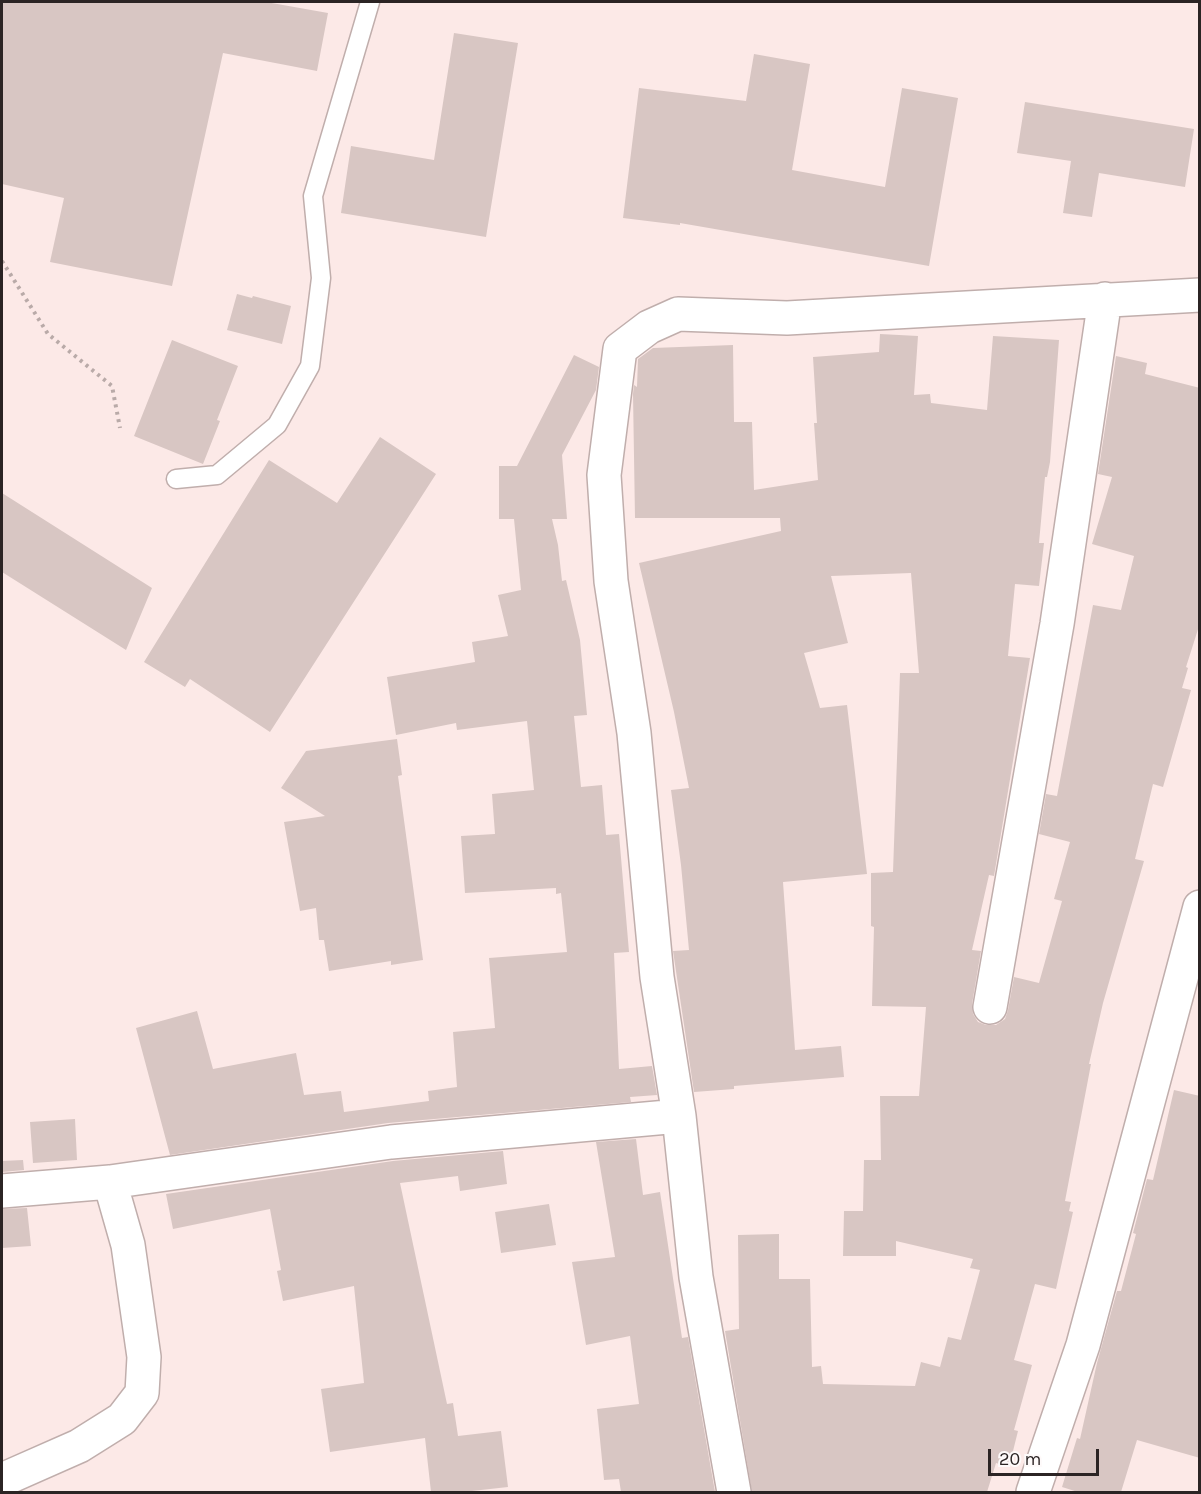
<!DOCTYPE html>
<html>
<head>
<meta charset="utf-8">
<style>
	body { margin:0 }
	#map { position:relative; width:1201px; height:1494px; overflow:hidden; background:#fce9e7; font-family:Karla,sans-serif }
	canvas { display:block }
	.frame { position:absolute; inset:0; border:3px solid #2b2424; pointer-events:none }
	.scale { position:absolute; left:988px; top:1449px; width:111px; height:27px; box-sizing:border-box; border:3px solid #2b2424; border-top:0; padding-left:8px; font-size:18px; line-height:21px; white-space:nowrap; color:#2b2424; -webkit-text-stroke:4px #fefafa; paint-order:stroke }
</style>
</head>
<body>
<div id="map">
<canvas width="1201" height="1494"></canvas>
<div class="frame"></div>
<div class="scale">20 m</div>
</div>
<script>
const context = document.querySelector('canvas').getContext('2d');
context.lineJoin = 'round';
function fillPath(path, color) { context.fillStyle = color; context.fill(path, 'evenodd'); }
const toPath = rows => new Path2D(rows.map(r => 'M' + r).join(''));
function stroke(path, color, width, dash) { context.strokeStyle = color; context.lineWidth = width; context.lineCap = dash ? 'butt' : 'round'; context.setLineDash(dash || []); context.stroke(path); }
fillPath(toPath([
	[2,2,266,2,328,13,317,71,223,53,172,286,50,262,64,198,2,184],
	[454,33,518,43,486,237,341,213,351,146,434,160],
	[754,54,810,64,792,170,885,187,902,88,958,98,929,266,680,223,680,225,623,218,639,88,746,101],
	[1025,102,1194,129,1185,187,1099,173,1092,217,1063,213,1071,161,1017,153],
	[237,294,252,298,253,296,291,306,282,344,227,330],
	[880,334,918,336,914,395,930,394,931,403,987,410,993,336,1059,340,1050,462,1047,477,1045,477,1039,543,1044,543,1039,586,1015,584,1008,656,1030,658,994,876,989,875,972,950,981,951,972,1004,973,1014,978,1022,986,1025,996,1025,1005,1019,1008,1010,1014,977,1039,983,1062,901,1054,899,1070,842,1039,834,1046,794,1057,796,1093,605,1121,610,1134,556,1092,544,1112,477,1098,474,1116,356,1147,363,1145,374,1200,388,1200,623,1186,667,1188,668,1182,688,1191,690,1163,787,1153,784,1135,859,1144,861,1103,1003,1089,1064,1091,1064,1065,1201,1071,1202,1069,1211,1073,1212,1056,1289,1035,1284,1014,1360,1032,1365,1014,1430,1018,1431,1009,1467,996,1463,987,1492,752,1492,725,1331,739,1329,738,1235,779,1234,779,1279,810,1279,812,1367,821,1366,823,1384,915,1386,921,1362,940,1367,948,1337,961,1340,980,1270,970,1268,973,1259,896,1241,896,1256,843,1256,844,1211,863,1211,864,1160,881,1160,880,1096,919,1096,926,1007,872,1006,874,927,871,926,871,873,893,872,900,673,919,673,911,573,831,576,848,643,804,653,820,708,847,705,867,874,783,882,795,1050,841,1046,844,1077,734,1086,734,1089,694,1092,673,951,689,950,681,865,671,790,689,788,674,712,639,563,781,531,780,518,635,518,633,394,634,385,637,387,638,359,653,348,733,345,734,422,752,422,754,490,818,480,814,423,817,423,813,357,879,352],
	[172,340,238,366,217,420,220,421,203,464,134,436],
	[574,355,599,367,596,390,562,455,567,519,552,519,558,545,562,581,566,580,580,640,587,715,574,716,581,787,602,785,606,835,619,834,629,952,614,953,619,1069,652,1066,657,1095,630,1097,631,1102,388,1123,170,1155,136,1028,197,1011,213,1069,296,1053,304,1095,341,1091,344,1112,429,1101,428,1091,457,1087,453,1032,495,1028,489,958,567,952,561,893,556,894,556,888,465,893,461,836,495,834,492,794,534,790,527,721,457,730,456,723,396,735,387,677,475,662,472,642,508,636,498,595,521,590,514,519,499,519,499,466,517,466],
	[380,437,436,474,270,732,190,679,185,687,144,662,269,460,337,503],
	[2,493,152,588,126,650,2,572],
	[397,739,402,775,398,776,423,960,391,965,391,961,329,971,324,940,319,940,316,908,300,911,284,822,325,816,281,788,306,751],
	[1174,1090,1200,1096,1200,1458,1137,1440,1121,1492,1078,1492,1062,1487,1077,1438,1080,1439,1097,1363,1117,1291,1121,1291,1136,1234,1133,1233,1147,1179,1153,1180],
	[75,1119,77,1160,33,1163,30,1122],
	[636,1139,643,1195,660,1192,682,1338,688,1337,715,1492,621,1492,619,1479,604,1480,597,1409,639,1404,630,1336,586,1345,572,1262,615,1257,596,1142],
	[503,1151,507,1184,460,1191,458,1176,400,1183,447,1404,453,1403,458,1436,501,1431,508,1487,463,1492,431,1492,425,1438,330,1452,321,1389,364,1383,354,1286,283,1301,277,1271,281,1270,270,1209,173,1229,166,1194,393,1161],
	[23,1160,24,1170,2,1172,2,1161],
	[549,1204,556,1245,501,1253,495,1212],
	[27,1208,31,1246,2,1248,2,1209]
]), '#d8c6c3');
const service = toPath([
	[176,479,217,475,277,425,310,366,321,278,313,196,370,2]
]);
const minor = toPath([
	[990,1007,1057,624,1105,299],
	[2,1191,110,1182,391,1142,679,1116],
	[2,1480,79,1446,122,1419,142,1393,144,1357,128,1245,110,1182],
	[734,1492,696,1277,679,1116,657,977,634,733,611,581,604,475,620,349,649,327,678,314,787,318,1200,295],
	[1033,1492,1083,1345,1200,907]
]);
stroke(service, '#c0aeac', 21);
stroke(minor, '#c0aeac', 36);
stroke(toPath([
	[2,261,48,334,112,386,120,428]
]), '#b9aaa8', 4, [3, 4.5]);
stroke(service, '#fff', 18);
stroke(minor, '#fff', 33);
</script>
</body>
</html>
